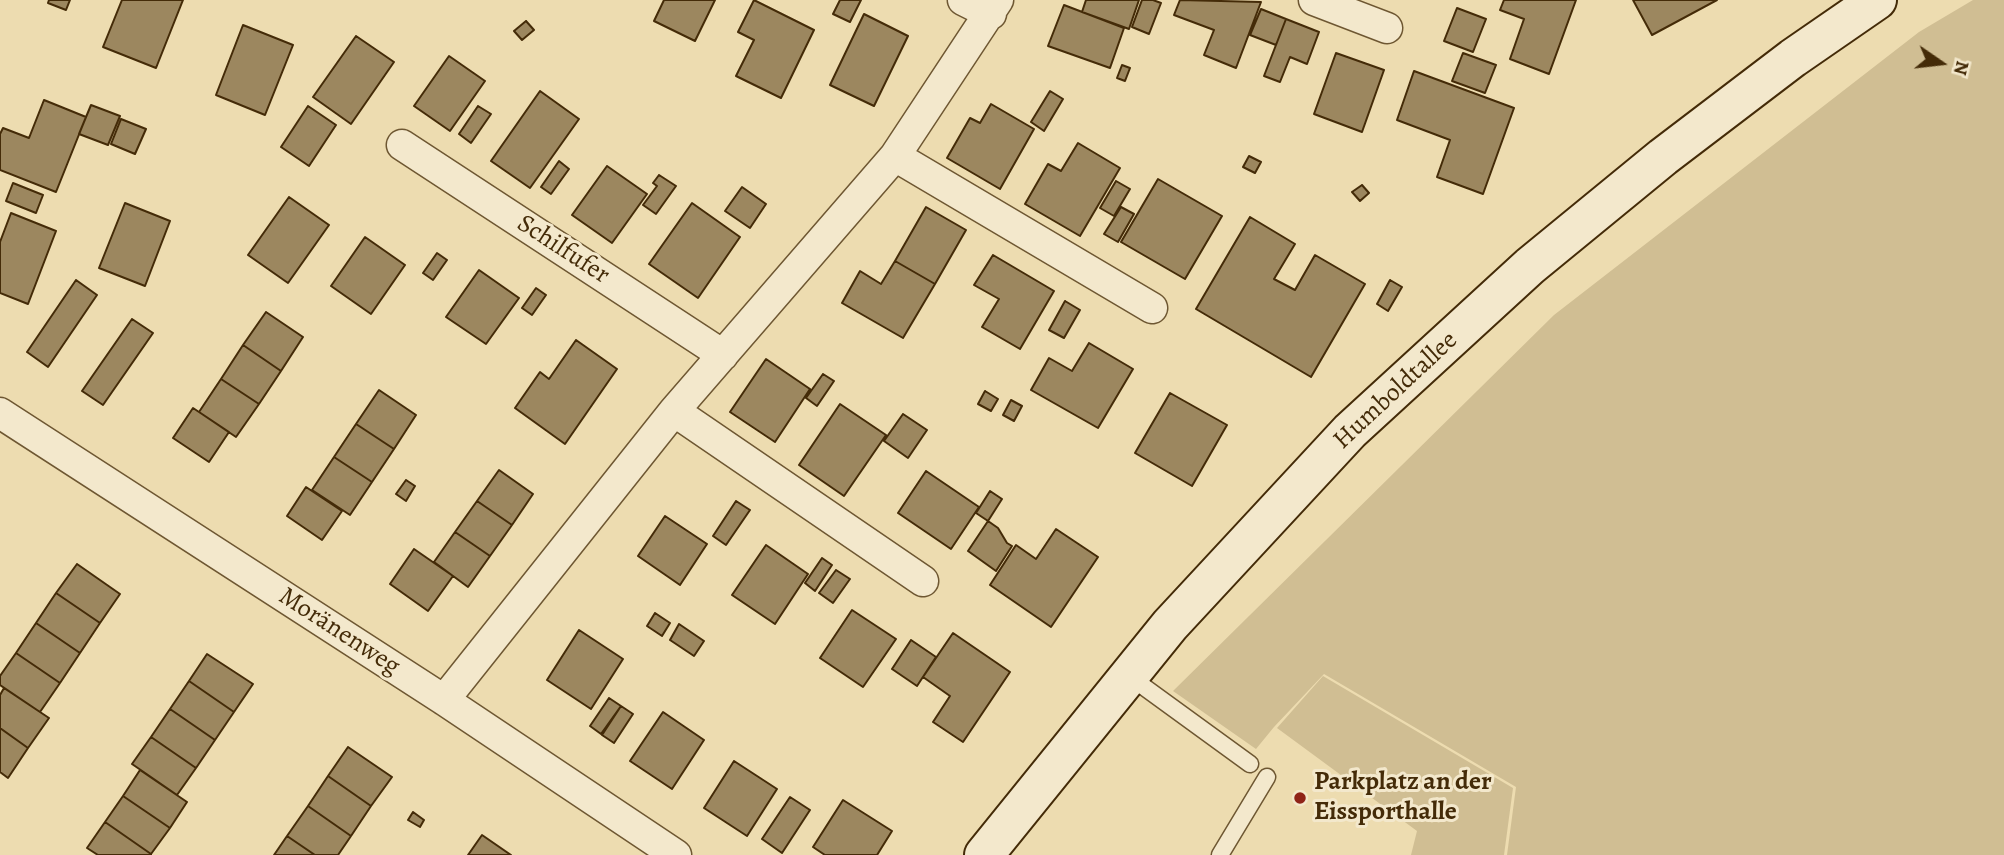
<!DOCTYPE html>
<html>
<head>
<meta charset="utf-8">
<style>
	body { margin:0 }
	#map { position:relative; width:2004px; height:855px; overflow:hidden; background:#eddcb0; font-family:Alegreya,serif }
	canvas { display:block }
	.north { position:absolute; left:1906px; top:28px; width:70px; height:70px; -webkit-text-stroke:5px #f3e8cc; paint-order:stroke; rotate:104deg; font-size:19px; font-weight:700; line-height:28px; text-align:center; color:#442b08 }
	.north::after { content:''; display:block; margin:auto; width:24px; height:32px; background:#442b08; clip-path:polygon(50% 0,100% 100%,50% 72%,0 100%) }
</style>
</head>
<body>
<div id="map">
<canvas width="2004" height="855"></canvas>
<div class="north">N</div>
</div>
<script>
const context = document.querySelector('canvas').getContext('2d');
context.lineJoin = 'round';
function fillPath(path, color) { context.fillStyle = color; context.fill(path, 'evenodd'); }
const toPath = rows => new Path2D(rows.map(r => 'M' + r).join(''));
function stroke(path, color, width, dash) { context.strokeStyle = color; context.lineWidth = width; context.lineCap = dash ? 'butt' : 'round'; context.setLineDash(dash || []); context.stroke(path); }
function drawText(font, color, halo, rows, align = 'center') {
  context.font = font + ' Alegreya,serif'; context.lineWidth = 6; context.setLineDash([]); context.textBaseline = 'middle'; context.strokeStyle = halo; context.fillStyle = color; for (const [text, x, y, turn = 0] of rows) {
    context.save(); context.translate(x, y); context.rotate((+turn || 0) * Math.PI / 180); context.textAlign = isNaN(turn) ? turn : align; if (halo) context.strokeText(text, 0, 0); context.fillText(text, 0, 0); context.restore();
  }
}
fillPath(toPath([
	[1973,0,2004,0,2004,855,1507,855,1516,787,1324,674,1274,727,1256,749,1173,691,1554,315,1919,32],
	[1323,676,1513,788,1504,855,1411,855,1417,831,1277,728]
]), '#d0be93');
const building = toPath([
	[49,0,70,0,66,10,48,3,49,0],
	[122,0,183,0,156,68,103,47,122,0],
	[664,0,715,0,695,41,654,21,664,0],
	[754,0,814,30,781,98,736,76,754,40,738,32,754,0],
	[840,0,861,0,850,22,833,14,840,0],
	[1086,0,1139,0,1129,29,1082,12,1086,0],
	[1142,0,1153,0,1161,3,1149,34,1132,27,1142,0],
	[1180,0,1261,2,1236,68,1204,55,1214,30,1174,15,1180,0],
	[1504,0,1576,0,1549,74,1510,59,1524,19,1500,10,1504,0],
	[1633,0,1717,0,1652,35,1633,0],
	[1064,5,1124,28,1110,68,1048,46,1064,5],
	[1457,8,1486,19,1473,52,1444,41,1457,8],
	[1261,9,1286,19,1276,45,1250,35,1261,9],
	[864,14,908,36,874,106,830,85,864,14],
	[1286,19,1319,32,1307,64,1290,57,1280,82,1264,76,1286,19],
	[526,21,534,30,522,40,514,31,526,21],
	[243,25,293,45,265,115,216,95,243,25],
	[356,36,394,62,351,124,313,97,356,36],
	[1336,53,1384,70,1362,132,1314,114,1336,53],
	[1463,53,1496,65,1485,93,1452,81,1463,53],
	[449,56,485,81,450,131,414,106,449,56],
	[1122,65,1130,68,1125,81,1117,78,1122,65],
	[1414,71,1514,108,1483,194,1437,177,1450,140,1397,120,1414,71],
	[540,91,579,119,530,188,491,161,540,91],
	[1050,91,1063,99,1044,131,1031,122,1050,91],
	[44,100,86,117,56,192,0,170,0,134,3,128,29,138,44,100],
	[991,104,1034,129,1000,189,947,158,970,118,980,123,991,104],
	[91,105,120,116,108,145,79,134,91,105],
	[308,106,336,125,309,166,281,147,308,106],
	[478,106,491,114,471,143,459,134,478,106],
	[121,119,146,129,135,154,111,144,121,119],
	[1078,143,1120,168,1080,236,1025,204,1048,164,1061,171,1078,143],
	[1249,156,1261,162,1255,173,1243,167,1249,156],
	[559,161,569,169,551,194,541,187,559,161],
	[607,166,647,194,612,243,572,215,607,166],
	[659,175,676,186,656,214,643,205,657,186,653,183,659,175],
	[1158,179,1222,216,1185,279,1121,242,1158,179],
	[1116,181,1130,189,1114,216,1100,208,1116,181],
	[13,183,43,195,36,213,6,201,13,183],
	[1362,185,1369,193,1360,201,1352,192,1362,185],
	[742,187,766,204,750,228,725,211,742,187],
	[289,197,329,225,288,283,248,255,289,197],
	[125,203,170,221,145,286,99,268,125,203],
	[692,203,740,237,698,298,649,264,692,203],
	[926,207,966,230,935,284,895,261,926,207],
	[1121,207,1134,214,1118,242,1104,234,1121,207],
	[11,213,56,231,28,304,0,293,0,242,11,213],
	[1250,217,1295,244,1274,279,1295,290,1315,255,1365,284,1311,377,1196,309,1250,217],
	[365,237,405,265,371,314,331,286,365,237],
	[437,253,447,260,433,280,423,273,437,253],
	[993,255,1054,291,1020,349,982,327,999,299,974,285,993,255],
	[895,261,935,284,903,338,842,303,860,271,881,284,895,261],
	[479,270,519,298,486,344,446,317,479,270],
	[76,280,97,295,48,367,27,352,76,280],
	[1390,280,1402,287,1388,311,1377,304,1390,280],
	[536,288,546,295,532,315,522,308,536,288],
	[1065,301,1080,310,1064,338,1049,330,1065,301],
	[266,312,303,337,281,371,243,345,266,312],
	[132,319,153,333,103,405,82,391,132,319],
	[576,340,617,369,565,444,515,408,540,372,549,379,576,340],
	[1089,343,1133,369,1098,428,1031,390,1049,358,1072,371,1089,343],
	[243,345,281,371,259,404,221,379,243,345],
	[766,359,810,389,775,442,730,412,766,359],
	[823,374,834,381,817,406,806,398,823,374],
	[221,379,259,404,236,437,199,412,221,379],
	[379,390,416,415,394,449,356,424,379,390],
	[985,391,998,399,991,411,978,404,985,391],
	[1170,393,1227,425,1192,486,1135,453,1170,393],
	[1011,400,1022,406,1014,421,1003,415,1011,400],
	[840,404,886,435,844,496,799,465,840,404],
	[193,408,229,432,209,462,173,438,193,408],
	[903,414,927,430,908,458,884,441,903,414],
	[356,424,394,449,372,482,334,457,356,424],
	[334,457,372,482,350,515,312,490,334,457],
	[499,470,533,494,512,525,477,501,499,470],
	[926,471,979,507,951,549,898,513,926,471],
	[406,480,415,486,406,501,396,494,406,480],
	[306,487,342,511,322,540,287,516,306,487],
	[990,491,1002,499,988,521,976,513,990,491],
	[477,501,512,525,490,556,455,532,477,501],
	[736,501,750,510,726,545,713,536,736,501],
	[665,516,707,544,680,585,638,556,665,516],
	[988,521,998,528,1007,543,1012,546,996,571,968,551,988,521],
	[1056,529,1098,557,1051,627,990,585,1016,545,1036,559,1056,529],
	[455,532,490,556,468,587,434,562,455,532],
	[766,545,808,574,775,624,732,595,766,545],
	[414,549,453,576,428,611,390,584,414,549],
	[822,558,832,565,815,591,805,583,822,558],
	[77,564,120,594,100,623,56,593,77,564],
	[836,570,850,579,833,603,819,593,836,570],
	[56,593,100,623,80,653,36,623,56,593],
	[852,610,896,639,863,687,820,658,852,610],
	[655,613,670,623,662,636,647,626,655,613],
	[36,623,80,653,60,683,16,653,36,623],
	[679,624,704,641,694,656,670,640,679,624],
	[579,630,623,659,591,709,547,680,579,630],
	[953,633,1010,672,963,742,933,722,950,696,923,677,953,633],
	[911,640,936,657,917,686,892,669,911,640],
	[16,653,60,683,40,712,0,685,0,676,16,653],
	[207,654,253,684,234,712,189,681,207,654],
	[189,681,234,712,215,740,170,709,189,681],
	[4,688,49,718,28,748,0,728,0,695,4,688],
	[609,698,621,706,601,734,590,726,609,698],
	[621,706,633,714,614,743,602,735,621,706],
	[170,709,215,740,196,768,151,737,170,709],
	[663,712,704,740,672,789,630,761,663,712],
	[0,728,28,748,8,778,0,772,0,728],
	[151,737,196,768,177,795,132,764,151,737],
	[348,747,392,777,371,806,328,776,348,747],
	[734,761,777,789,747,836,704,808,734,761],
	[140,770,187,802,170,828,123,796,140,770],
	[328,776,371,806,351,836,308,806,328,776],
	[123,796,170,828,151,854,105,822,123,796],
	[790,797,810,810,782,853,762,839,790,797],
	[843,800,892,831,877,855,825,855,813,847,843,800],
	[308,806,351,836,338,855,315,855,287,836,308,806],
	[413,812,424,820,420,827,408,820,413,812],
	[105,822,151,854,151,855,98,855,87,848,105,822],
	[482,835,511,855,468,855,482,835],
	[287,836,315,855,274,855,287,836]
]);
fillPath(building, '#9c875f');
stroke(building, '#442b08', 2);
const lane = toPath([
	[1129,676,1250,764],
	[1220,855,1267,777]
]);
const street = toPath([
	[963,0,991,14],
	[1314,0,1387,28],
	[402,145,723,355],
	[895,156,1152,308],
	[674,411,923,581],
	[0,413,444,700,676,855],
	[444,700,674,411,895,156,998,0]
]);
const secondary = toPath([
	[984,855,1170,625,1350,431,1530,266,1663,157,1793,58,1877,0]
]);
stroke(lane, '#6e5732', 19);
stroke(street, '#6e5732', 33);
stroke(secondary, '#442b08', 42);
stroke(lane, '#f3e8cc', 16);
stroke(street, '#f3e8cc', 30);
stroke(secondary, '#f3e8cc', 38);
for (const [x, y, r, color] of [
	[1300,798,7,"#8f2418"]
]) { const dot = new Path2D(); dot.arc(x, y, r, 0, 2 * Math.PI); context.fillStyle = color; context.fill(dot); stroke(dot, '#f3e8cc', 2.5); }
drawText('26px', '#442b08', '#f3e8cc', [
	["Schilfufer",563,250,33],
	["Humboldtallee",1396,391,-43],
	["Moränenweg",339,632,33]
]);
drawText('bold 26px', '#442b08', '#f3e8cc', [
	["Parkplatz an der",1314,783],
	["Eissporthalle",1314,813]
], 'left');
</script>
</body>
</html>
